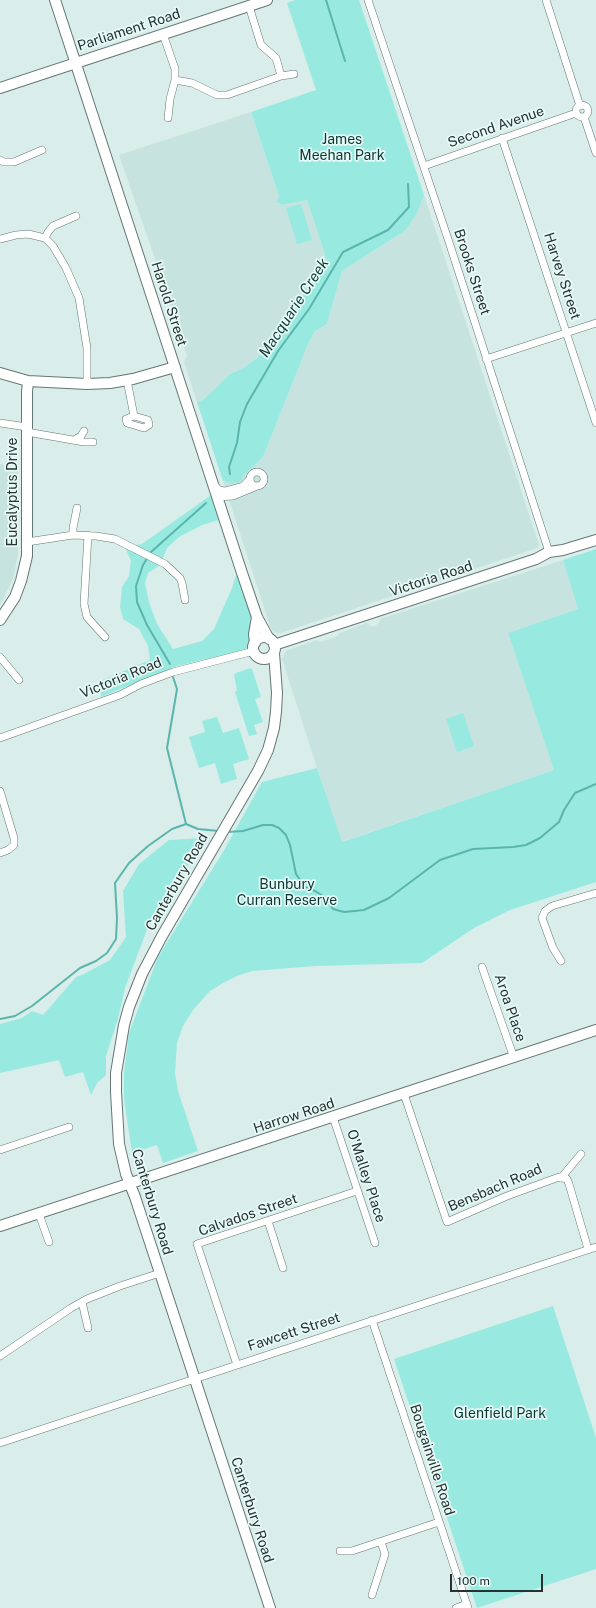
<!DOCTYPE html>
<html>
<head>
<meta charset="utf-8">
<style>
	body { margin:0 }
	#map { position:relative; width:596px; height:1608px; overflow:hidden; background:#d9edea; font-family:"Public Sans",sans-serif }
	canvas { display:block }
	.scale { position:absolute; left:450px; top:1574px; width:93px; height:18px; box-sizing:border-box; border:2px solid #293130; border-top:0; padding-left:5px; font-size:12px; line-height:14px; white-space:nowrap; color:#293130; -webkit-text-stroke:3px #e6faf7; paint-order:stroke }
</style>
</head>
<body>
<div id="map">
<canvas width="596" height="1608"></canvas>
<div class="scale">100 m</div>
</div>
<script>
const context = document.querySelector('canvas').getContext('2d');
context.lineJoin = 'round';
function fillPath(path, color) { context.fillStyle = color; context.fill(path, 'evenodd'); }
const toPath = rows => new Path2D(rows.map(r => 'M' + r).join(''));
function stroke(path, color, width, dash) { context.strokeStyle = color; context.lineWidth = width; context.lineCap = dash ? 'butt' : 'round'; context.setLineDash(dash || []); context.stroke(path); }
function drawText(font, color, halo, rows, align = 'center') {
  context.font = font + ' "Public Sans",sans-serif'; context.lineWidth = 3.5; context.setLineDash([]); context.textBaseline = 'middle'; context.strokeStyle = halo; context.fillStyle = color; for (const [text, x, y, turn = 0] of rows) {
    context.save(); context.translate(x, y); context.rotate((+turn || 0) * Math.PI / 180); context.textAlign = isNaN(turn) ? turn : align; if (halo) context.strokeText(text, 0, 0); context.fillText(text, 0, 0); context.restore();
  }
}
fillPath(toPath([
	[251,112,279,196,276,202,282,205,307,200,327,261,262,354,245,367,230,374,203,400,197,402,184,362,187,356,160,273,119,155],
	[424,195,539,545,537,548,281,633,277,633,272,630,270,626,223,481,226,482,240,482,244,475,263,457,308,344,315,331,327,324,342,271,406,230,417,213],
	[0,464,18,468,18,554,13,579,0,605],
	[563,560,578,609,508,633,554,770,341,842,282,659,286,651,317,640,320,642,338,636,339,633,367,623,370,626,375,626,379,623,380,619]
]), '#c6e3df');
fillPath(toPath([
	[295,0,359,0,424,195,417,213,406,230,342,271,327,324,315,331,308,344,263,457,244,475,240,482,232,483,223,481,197,402,203,400,230,374,245,367,262,354,327,261,307,200,282,205,276,202,279,196,251,112,316,90,287,3],
	[301,204,312,240,297,244,286,208],
	[211,495,219,520,202,525,179,537,167,548,160,565,148,573,145,583,149,602,157,624,173,649,202,641,214,629,232,588,237,572,256,624,246,650,177,666,101,697,100,681,150,660,148,646,139,629,123,619,120,607,122,587,129,576,131,561,125,547,142,544],
	[596,549,596,882,510,910,474,928,422,963,316,966,252,971,237,976,223,983,210,991,193,1010,183,1026,177,1043,175,1073,178,1091,198,1151,163,1163,157,1145,132,1153,124,1099,124,1073,129,1033,158,957,223,852,262,782,317,768,342,842,554,770,508,633,578,609,563,560],
	[250,668,252,669,261,697,255,699,263,722,254,725,257,734,249,736,235,692,237,690,234,675,236,673],
	[463,713,474,746,457,752,446,719],
	[217,717,223,733,239,728,249,759,233,764,237,779,221,784,215,763,199,768,189,737,205,732,202,721],
	[202,838,196,851,173,892,148,927,125,988,118,1019,106,1056,106,1075,97,1083,91,1095,83,1072,65,1077,59,1060,0,1073,0,1024,22,1018,32,1011,43,1015,76,977,84,974,110,960,126,937,123,891,139,864,169,840],
	[553,1306,596,1438,596,1569,477,1608,394,1359]
]), '#98eae1');
stroke(toPath([
	[326,0,345,61],
	[230,474,229,467,237,443,240,422,247,404,278,351,309,309,343,252,388,230,409,207,408,184],
	[170,664,147,625,137,602,136,586,143,565,151,552,206,503],
	[173,677,177,689,167,748,186,824],
	[227,832,243,831,263,825,272,825,279,828,286,835,290,845,296,874,305,887,315,891,325,897,333,909,344,912,364,910,389,898,440,860,473,849,513,847,526,845,540,838,559,822,564,810,575,793,596,784],
	[0,1019,15,1016,32,1006,80,968,96,961,107,953,116,939,117,918,115,883,129,863,148,846,172,829,186,824,198,829,219,831]
]), '#5ab5ac', 2);
const street = toPath([
	[368,0,449,242,549,552],
	[546,0,580,106],
	[249,6,261,45,276,58,281,76],
	[163,34,175,69,175,80,170,99,168,118],
	[175,80,192,83,217,95,227,95,281,76,294,74],
	'576 111a6 6 0 1 1 12 0a6 6 0 1 1-12 0Z',
	[584,117,596,153],
	[502,138,596,423],
	[0,160,4,162,14,162,42,150],
	[424,166,576,113],
	[45,238,48,232,53,226,76,216],
	[0,239,16,235,28,234,45,238,53,246,66,268,79,298,87,348,87,384],
	[486,359,596,323],
	[127,380,134,416],
	[134,416,148,420,149,425,144,428,127,423,126,419,134,416],
	[0,423,27,427],
	[27,432,84,442,93,442],
	[74,440,81,436,84,431],
	'250 479a7 7 0 1 1 14 0a7 7 0 1 1-14 0Z',
	[214,485,219,490,225,491,243,486,250,479],
	[217,497,233,496,257,486],
	[73,535,73,528,77,508],
	[88,535,84,604,87,617,105,637],
	[27,542,73,535,96,536,115,539,165,564,180,578,182,583,185,600],
	[0,657,19,680],
	[0,738,120,695,141,684,173,672,254,651],
	[0,791,14,838,14,845,8,850,0,853],
	[561,961,553,948,542,918,545,911,552,906,596,893],
	[482,967,514,1058],
	[404,1094,447,1222,507,1196,559,1177,567,1179,569,1184,588,1249],
	[333,1117,375,1243],
	[0,1150,69,1127],
	[561,1178,581,1154],
	[39,1214,49,1242],
	[268,1221,283,1268],
	[82,1302,88,1328],
	[372,1320,468,1608],
	[0,1356,71,1308,87,1299,120,1286,160,1273],
	[237,1365,197,1244,357,1191],
	[0,1443,596,1247],
	[340,1551,352,1551,439,1522],
	[372,1595,385,1554,381,1542],
	[456,1608,467,1604]
]);
const secondary = toPath([
	[55,0,242,573,257,617,269,639],
	[0,88,267,0],
	[0,373,28,381,87,384,110,383,133,379,175,367],
	[0,620,15,597,21,581,27,556,27,392,28,381],
	'253 648a11 11 0 1 1 22 0a11 11 0 1 1-22 0Z',
	[255,643,254,634,257,617],
	[274,645,536,559,549,552,563,550,596,540],
	[0,1226,596,1030],
	[270,1608,135,1197,126,1174,119,1144,116,1092,116,1073,124,1025,129,1007,142,974,162,936,258,771,268,750,274,728,276,712,277,693,274,653]
]);
stroke(street, '#657674', 8);
stroke(secondary, '#657674', 12);
stroke(street, '#fff', 7);
stroke(secondary, '#fff', 10);
drawText('14px', '#293130', '#e6faf7', [
	["Parliament Road",129,30,-18],
	["Second Avenue",496,127,-19],
	["Brooks Street",472,272,72],
	["Harvey Street",562,276,72],
	["Harold Street",169,304,72],
	["Eucalyptus Drive",13,492,-90],
	["Victoria Road",431,579,-18],
	["Victoria Road",121,678,-22],
	["Canterbury Road",177,882,-60],
	["Aroa Place",510,1008,71],
	["Harrow Road",294,1116,-18],
	["O'Malley Place",366,1176,72],
	["Bensbach Road",495,1188,-23],
	["Canterbury Road",152,1202,73],
	["Calvados Street",248,1215,-19],
	["Fawcett Street",294,1332,-18],
	["Bougainville Road",432,1460,72],
	["Canterbury Road",252,1510,72]
]);
drawText('14px', '#0b3734', '#e6faf7', [
	["James",342,140],
	["Meehan Park",342,156],
	["Bunbury",287,885],
	["Curran Reserve",287,901],
	["Glenfield Park",500,1414]
]);
drawText('italic 15px', '#113c38', '#e6faf7', [
	["Macquarie Creek",294,308,-57]
]);
</script>
</body>
</html>
